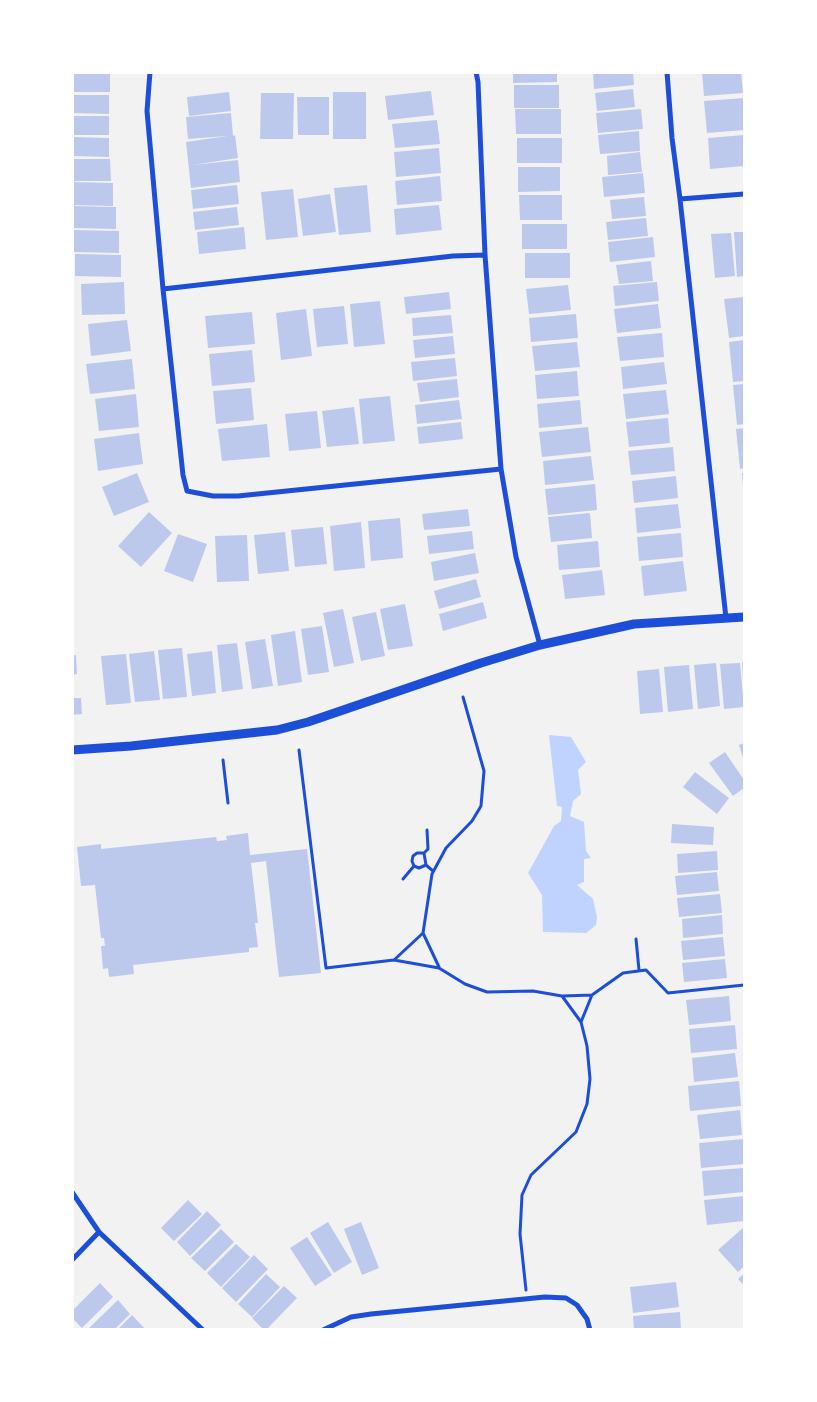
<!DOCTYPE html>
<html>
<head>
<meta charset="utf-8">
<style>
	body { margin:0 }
	#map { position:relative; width:817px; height:1402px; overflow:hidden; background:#f2f2f2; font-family:Signika,sans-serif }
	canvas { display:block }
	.frame { position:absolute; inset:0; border:74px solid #fff; pointer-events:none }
</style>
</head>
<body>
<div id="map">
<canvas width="817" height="1402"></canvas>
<div class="frame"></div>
</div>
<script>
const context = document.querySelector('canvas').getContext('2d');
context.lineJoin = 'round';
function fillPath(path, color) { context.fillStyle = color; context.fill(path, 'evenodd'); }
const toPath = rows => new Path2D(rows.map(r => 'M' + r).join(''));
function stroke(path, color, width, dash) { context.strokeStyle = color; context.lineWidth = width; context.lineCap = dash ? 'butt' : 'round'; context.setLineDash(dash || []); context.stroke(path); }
fillPath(toPath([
	[549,735,571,737,586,762,578,770,581,794,573,801,570,816,584,822,586,851,591,858,584,859,584,882,577,885,593,899,597,917,596,925,586,933,543,932,542,895,528,873,554,826,561,821,562,807,557,806]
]), '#bfd3fe');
fillPath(toPath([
	[513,72,557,72,557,82,513,83],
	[593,72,633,72,634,85,594,89],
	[702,72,741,72,743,93,704,96],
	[72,73,110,73,110,92,72,92],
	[514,85,559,85,559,108,514,108],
	[633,89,635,107,597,111,595,93],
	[431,91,434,115,388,120,385,96],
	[229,92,231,111,189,116,187,97],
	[333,92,366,92,366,139,333,139],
	[261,93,294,93,293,139,260,139],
	[72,95,109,95,109,114,72,113],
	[297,97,329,97,329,135,298,135],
	[744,98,744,130,707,133,704,101],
	[515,109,561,109,561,134,516,134],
	[641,109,643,129,598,133,596,113],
	[231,113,233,136,235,135,238,158,193,165,238,160,240,182,191,188,186,142,227,136,188,139,186,117],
	[72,116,109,116,109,135,72,135],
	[437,120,440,144,395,148,392,124],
	[639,131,640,151,600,154,598,135],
	[744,135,744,166,710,169,708,138],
	[72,137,109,138,109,157,72,156],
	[517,138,562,138,562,163,517,163],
	[439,148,441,173,396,177,394,152],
	[640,152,642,172,608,175,607,156],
	[72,159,110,159,111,181,72,181],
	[518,167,560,167,560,191,518,192],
	[643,173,645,193,604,197,602,177],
	[440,176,442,201,397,205,395,181],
	[72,182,113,183,113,206,72,205],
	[237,185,239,204,193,209,191,190],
	[367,185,371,232,339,235,334,188],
	[293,189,298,237,266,240,261,192],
	[330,194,336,232,303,236,298,199],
	[519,195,562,195,562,220,520,220],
	[644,197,646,216,612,219,610,200],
	[439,205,442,230,396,235,394,209],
	[72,206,116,207,116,229,72,228],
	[237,207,239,225,195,230,193,212],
	[646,218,648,236,608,240,606,222],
	[522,224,567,224,567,249,522,249],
	[244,227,246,249,199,254,197,232],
	[74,230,119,231,119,253,74,252],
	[734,232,744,232,744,276,737,277],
	[731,233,735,276,715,278,711,234],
	[653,237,655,257,610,262,608,242],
	[525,253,570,253,570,278,525,278],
	[75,254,121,255,121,277,75,276],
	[651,261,653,281,619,284,616,265],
	[124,282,125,314,82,315,81,284],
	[657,282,659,301,615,306,613,286],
	[568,285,571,310,529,314,526,289],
	[449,292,451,309,406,314,404,297],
	[744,297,744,336,729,338,724,299],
	[380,301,385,344,354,347,350,304],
	[658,304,661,328,617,333,614,309],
	[344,306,348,344,317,347,313,309],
	[306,309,312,356,281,360,276,313],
	[252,312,255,344,208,348,205,316],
	[576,314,578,338,531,342,529,318],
	[451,315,453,333,413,336,412,318],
	[127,320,131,351,91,356,88,324],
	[662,333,664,357,620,361,617,337],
	[453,336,455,354,415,358,413,340],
	[744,340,744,381,733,382,729,342],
	[577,342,580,367,535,371,532,346],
	[252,350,255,382,212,386,209,354],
	[455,358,457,376,413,381,411,362],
	[132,359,135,389,90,394,86,364],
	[664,362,667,384,623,389,621,367],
	[577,371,579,396,537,399,535,375],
	[457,379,459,397,420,402,417,383],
	[744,384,744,424,737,425,733,385],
	[251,388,254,420,216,424,213,391],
	[666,390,669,414,626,419,623,394],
	[136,394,139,427,99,431,95,399],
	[390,396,395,441,363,444,359,399],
	[459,400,462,419,417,424,415,405],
	[580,400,582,424,539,428,537,404],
	[354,407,359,444,327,447,322,411],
	[317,411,321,448,289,451,285,414],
	[668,418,670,443,629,447,626,422],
	[461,422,463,439,419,444,417,427],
	[267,424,270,457,222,461,218,429],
	[588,427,591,452,542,457,539,432],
	[744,428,744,468,740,469,736,429],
	[139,433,143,464,98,471,94,439],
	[673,447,675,471,631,475,628,451],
	[591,456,594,480,545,485,543,461],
	[137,473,149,502,114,516,102,487],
	[742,473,744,473,744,487,743,487],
	[676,476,678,498,634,503,632,481],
	[595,484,597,510,548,515,545,489],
	[678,504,681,528,637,533,635,508],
	[468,509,470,526,424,530,422,514],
	[149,512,172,533,141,567,118,546],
	[590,513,592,538,551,542,548,517],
	[400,518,403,558,371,561,368,521],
	[361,522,365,568,334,571,330,526],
	[323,527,327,564,295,567,291,530],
	[472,531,474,549,429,554,427,536],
	[285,532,289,571,258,574,254,535],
	[681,533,683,557,639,561,637,537],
	[178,534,207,544,193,582,164,571],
	[247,535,249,581,217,582,215,536],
	[598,541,600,567,559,570,557,545],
	[475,553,479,573,434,581,431,562],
	[683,561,687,591,644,596,641,566],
	[602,570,605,595,565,599,562,575],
	[476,579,481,597,439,609,434,591],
	[483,602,487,618,443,631,439,614],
	[405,604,413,646,388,650,380,609],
	[343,609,354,663,334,667,323,613],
	[376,612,385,656,361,661,352,617],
	[322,626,329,672,308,675,301,629],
	[295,631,302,682,278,686,271,635],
	[265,639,273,686,252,689,245,642],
	[237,643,243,689,222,692,217,645],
	[182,648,187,697,163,699,158,650],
	[154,651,160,700,135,702,129,654],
	[212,651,216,693,192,696,187,654],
	[126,654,131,703,106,705,101,656],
	[76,655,77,674,72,675,72,656],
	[742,662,744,662,744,681,743,681],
	[716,663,720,706,698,709,694,665],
	[740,663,744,707,724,709,720,664],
	[689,665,693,709,668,712,664,667],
	[659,669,663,712,640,714,637,671],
	[72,698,81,698,82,714,72,715],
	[744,743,744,761,739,745],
	[725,752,744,780,744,788,733,796,709,763],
	[695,772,729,798,717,814,683,787],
	[672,824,714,827,713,845,671,843],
	[248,833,250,855,307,849,321,973,279,977,266,861,251,863,258,923,255,923,258,947,249,948,249,952,133,965,134,974,109,977,108,968,103,969,101,946,105,946,104,938,101,938,95,885,81,886,77,847,101,844,101,849,216,837,217,841,227,840,226,836],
	[717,851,718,870,678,873,677,854],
	[717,872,719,891,677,895,675,876],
	[720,894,722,913,679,917,677,898],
	[722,915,723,934,683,938,682,919],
	[723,937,725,956,683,960,681,941],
	[725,959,727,978,684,982,682,963],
	[729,996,731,1021,689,1025,686,1000],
	[735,1025,737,1049,691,1053,689,1029],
	[735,1053,738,1077,694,1082,692,1058],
	[739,1081,741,1106,690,1111,688,1086],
	[740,1110,742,1135,700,1139,697,1115],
	[744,1139,744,1164,701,1168,699,1143],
	[744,1168,744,1192,704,1196,702,1171],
	[744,1196,744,1221,707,1225,704,1200],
	[188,1200,202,1214,174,1241,161,1228],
	[207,1211,221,1225,190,1256,177,1242],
	[328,1222,352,1262,334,1273,310,1233],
	[361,1222,379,1268,362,1275,344,1229],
	[744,1227,744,1266,738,1272,718,1250],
	[221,1229,234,1242,205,1271,191,1258],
	[307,1237,332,1275,315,1286,290,1248],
	[236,1244,250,1257,221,1287,207,1273],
	[254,1255,268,1269,236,1302,222,1288],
	[744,1273,744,1285,738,1279],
	[266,1274,280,1287,252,1317,238,1304],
	[676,1282,679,1307,633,1313,630,1287],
	[100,1283,113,1297,82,1328,72,1318,72,1311],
	[284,1286,297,1298,266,1330,264,1330,252,1318],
	[118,1300,130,1314,114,1330,87,1330],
	[680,1312,681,1330,634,1330,633,1316],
	[132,1315,146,1330,117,1330]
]), '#bdc9ec');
stroke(toPath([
	[299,750,326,968,394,960,439,968,465,984,487,992,533,991,562,996,581,1022,587,1046,590,1079,587,1104,576,1132,531,1175,522,1195,520,1234,526,1290],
	[223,760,228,803],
	[427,830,428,849,424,853,426,865,433,871],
	[424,853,417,853,413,856,412,861,414,866,419,868,426,865],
	[403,879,414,866],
	[423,933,439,967],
	[636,939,639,970],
	[394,960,423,933,432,874,446,848,472,821,481,806,484,771,463,697],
	[563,996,592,995],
	[581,1022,592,995,623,973,646,970,668,993,744,985]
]), '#1d4ed8', 3);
stroke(toPath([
	[150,72,147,111,163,289,183,475,187,491,213,496,238,496,501,469],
	[476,72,478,82,485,255,501,469,516,557,540,645],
	[667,72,672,138,680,199,726,618],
	[680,199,744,194],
	[163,289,453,256,485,255],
	[72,1192,99,1232,203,1330],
	[72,1260,99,1232],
	[323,1330,351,1317,371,1314,545,1297,566,1298,577,1305,587,1319,590,1330]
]), '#1d4ed8', 5);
stroke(toPath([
	[72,750,131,746,277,730,308,722,481,663,540,645,634,624,744,617]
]), '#1d4ed8', 9);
</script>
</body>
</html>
